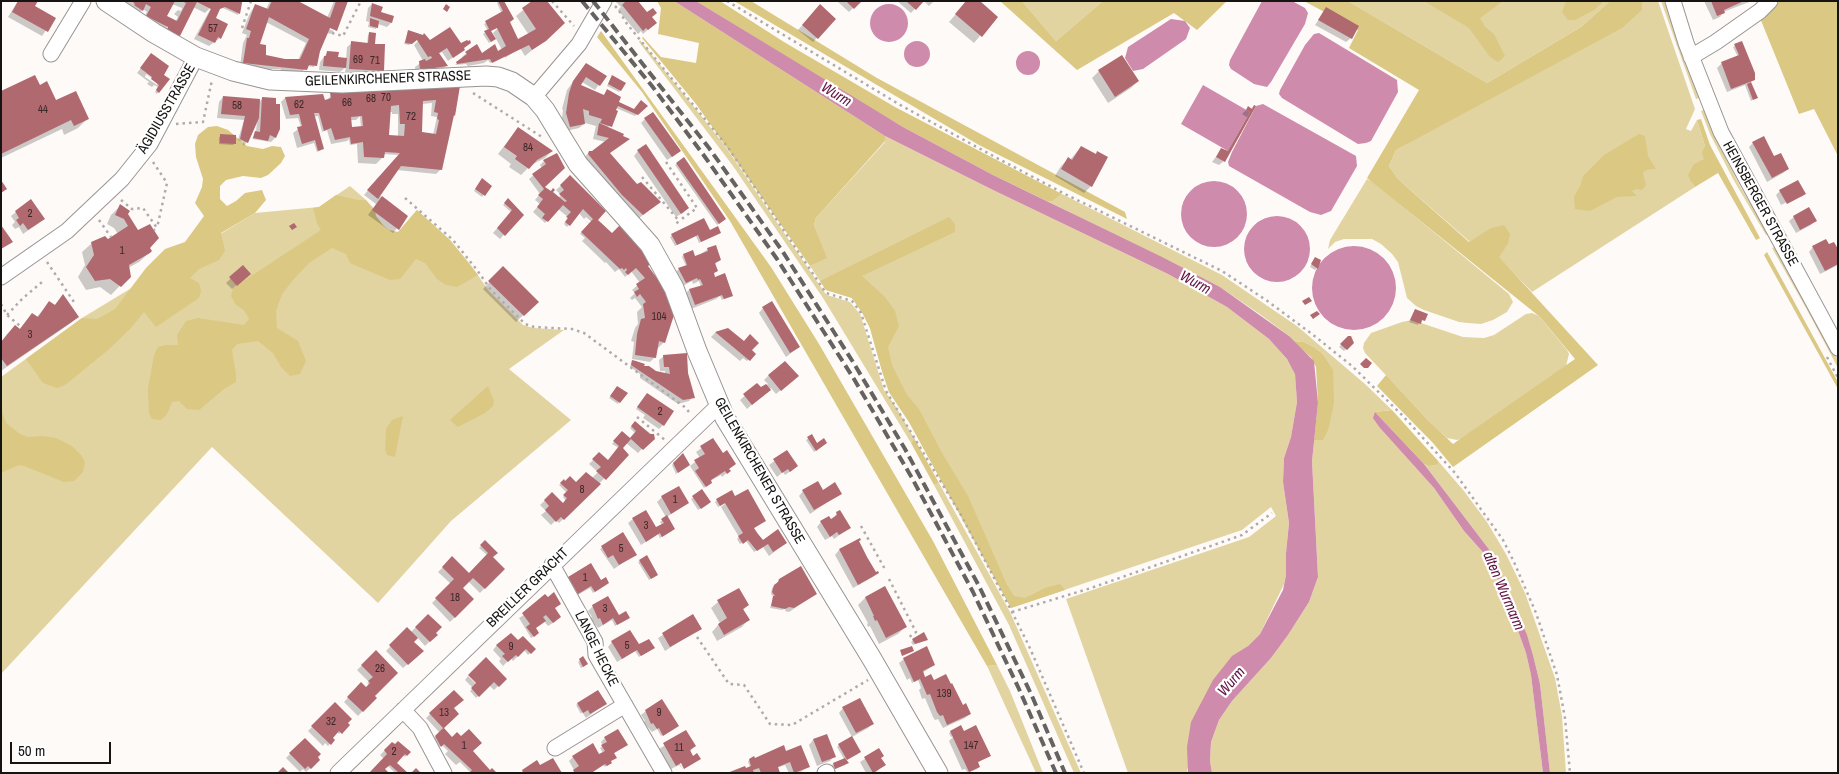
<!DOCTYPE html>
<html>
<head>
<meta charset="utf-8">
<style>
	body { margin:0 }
	#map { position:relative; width:1839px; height:774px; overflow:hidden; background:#fefaf8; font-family:"Archivo Narrow",sans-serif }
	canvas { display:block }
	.frame { position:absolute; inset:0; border:2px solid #151413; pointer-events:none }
	.scale { position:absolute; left:10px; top:742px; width:101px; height:22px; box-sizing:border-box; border:2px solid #151413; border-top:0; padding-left:6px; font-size:15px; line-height:18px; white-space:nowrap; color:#151413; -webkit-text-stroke:4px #fff; paint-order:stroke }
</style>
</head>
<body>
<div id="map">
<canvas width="1839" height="774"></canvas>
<div class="frame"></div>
<div class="scale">50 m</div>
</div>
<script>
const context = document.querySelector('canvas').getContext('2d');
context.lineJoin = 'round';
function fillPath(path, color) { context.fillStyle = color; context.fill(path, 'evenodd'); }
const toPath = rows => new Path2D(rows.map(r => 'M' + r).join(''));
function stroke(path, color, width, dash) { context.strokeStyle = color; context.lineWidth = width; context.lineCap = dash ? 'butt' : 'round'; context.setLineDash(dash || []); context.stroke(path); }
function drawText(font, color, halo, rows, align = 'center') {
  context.font = font + ' "Archivo Narrow",sans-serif'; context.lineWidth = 4.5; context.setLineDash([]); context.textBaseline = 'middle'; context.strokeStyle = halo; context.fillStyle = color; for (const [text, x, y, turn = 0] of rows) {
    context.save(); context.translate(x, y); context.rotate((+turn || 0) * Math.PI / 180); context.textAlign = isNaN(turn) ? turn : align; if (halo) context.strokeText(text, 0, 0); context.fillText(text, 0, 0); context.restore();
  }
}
fillPath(toPath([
	[1022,1,1103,1,1056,41],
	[1348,1,1610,1,1581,27,1487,83],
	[1642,1,1658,1,1695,109,1686,129,1691,131,1697,120,1705,146,1704,159,1691,182,1695,187,1532,292,1498,257,1508,244,1477,238,1470,242,1398,179,1389,166,1396,150,1641,10],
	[1661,1,1666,1,1700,98,1696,99],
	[640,40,723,143,825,293,827,295,850,302,860,314,884,390,896,407,914,438,911,443,823,298,733,166,639,42],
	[1704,110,1718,143,1741,188,1769,234,1766,235,1733,179,1710,134,1701,111],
	[885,136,993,190,1168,274,1227,307,1269,339,1287,359,1295,373,1297,402,1291,437,1284,458,1283,482,1289,523,1286,553,1286,575,1284,584,1260,634,1248,646,1232,657,1187,770,1188,773,1128,773,1066,599,1249,537,1276,516,1271,507,1242,530,1011,608,909,422,889,392,882,371,870,328,863,314,852,298,826,290,810,266,826,257,814,225,816,218,885,142],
	[1367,179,1373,182,1509,294,1513,302,1507,312,1493,320,1481,324,1468,323,1459,322,1424,310,1416,306,1407,298,1398,262,1392,254,1381,244,1372,239,1344,239,1335,242,1328,249,1330,240],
	[350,186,366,200,356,217,389,243,417,210,450,240,470,264,489,291,523,325,533,328,564,330,509,369,571,420,451,521,378,603,212,447,1,674,1,377,82,318,255,213,319,207],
	[1062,194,1222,275,1297,326,1365,384,1392,410,1375,412,1380,428,1434,488,1464,531,1489,559,1512,614,1526,653,1531,675,1543,773,1212,773,1210,761,1211,742,1219,720,1232,701,1271,658,1288,635,1309,602,1318,577,1312,461,1314,440,1323,439,1328,431,1333,369,1323,354,1314,347,1304,342,1292,341,1289,336,1261,315,1220,287,1047,201,1053,201],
	[1775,247,1838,360,1838,368,1806,308,1772,248],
	[1532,313,1539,316,1567,350,1569,354,1566,366,1462,439,1457,440,1447,438,1433,425,1365,353,1363,348,1364,343,1371,333,1402,322,1412,320,1463,337,1484,338,1494,335,1526,314],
	[1439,462,1464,491,1487,522,1506,554,1525,593,1555,678,1562,716,1566,773,1550,773,1540,684,1534,659,1497,564,1491,552,1424,464,1429,466,1437,465],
	[939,483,1010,612,1081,773,1074,773,1009,625,934,485],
	[997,665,1010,691,1043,773,1036,773,987,666]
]), '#e2d4a0');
fillPath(toPath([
	[657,1,674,1,885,136,885,141,816,218,814,225,827,258,810,266,696,104,642,38,643,37,661,57,696,63,699,43,658,34,661,8],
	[696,1,720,1,784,42,895,107,1062,194,1053,201,1047,201,993,175,903,127,859,101],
	[734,1,751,1,877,78,1125,212,1127,219,979,145],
	[1000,1,1022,1,1056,41,1103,1,1227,1,1197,30,1174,13,1077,70],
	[1304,1,1348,1,1487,83,1581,27,1610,1,1642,1,1642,10,1622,28,1396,150,1389,166,1398,179,1469,242,1491,228,1504,225,1510,234,1508,244,1499,257,1598,365,1453,467,1433,443,1377,386,1386,375,1429,421,1453,444,1575,359,1540,317,1367,178,1419,90,1349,48,1358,30],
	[1424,1,1503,1,1480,18,1485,27,1494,34,1505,56,1498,62,1490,57,1469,28],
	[1566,1,1604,1,1594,10,1575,20,1568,20,1562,12],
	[1776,1,1838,1,1838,156,1814,109,1799,114,1760,18],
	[601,31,771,267,819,344,933,541,997,665,987,666,730,221,642,92,597,37],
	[1701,119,1710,145,1760,238,1756,240,1718,173,1695,187,1691,182,1688,175,1694,164,1704,159,1702,153,1705,146,1697,120],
	[217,126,228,130,247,146,263,149,272,146,281,147,285,156,281,163,268,175,261,178,243,176,226,180,220,186,220,199,227,206,236,201,245,193,262,190,266,200,255,213,221,233,225,251,219,260,199,269,190,278,199,283,201,291,199,298,156,327,144,312,130,329,108,350,65,385,57,388,43,383,26,359,82,318,97,319,115,309,146,268,165,249,185,242,204,216,195,203,202,187,203,179,196,157,195,144,198,135,208,127],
	[1639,134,1645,136,1648,156,1656,169,1651,169,1644,171,1643,174,1646,185,1642,190,1636,189,1632,191,1637,196,1617,197,1590,211,1575,209,1574,197,1581,184,1583,176,1604,155],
	[336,195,358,200,366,200,375,210,376,216,383,225,389,230,398,232,417,210,450,240,478,275,457,287,446,285,437,279,425,263,416,259,400,279,390,280,350,263,346,254,332,248,309,263,293,280,282,294,276,311,277,328,298,341,306,361,300,374,290,376,281,367,273,353,258,341,237,344,232,350,236,374,236,382,224,389,199,410,187,409,179,401,172,402,167,414,161,420,152,419,149,413,148,389,154,355,158,347,165,345,178,345,177,335,186,321,198,318,244,325,249,319,244,310,236,305,231,296,233,288,321,230,317,223,313,208,319,207],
	[949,217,955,224,955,232,862,276,885,297,895,311,899,326,888,347,892,365,907,395,919,409,942,453,968,496,1007,585,1014,596,1025,598,1045,588,1060,584,1065,590,1011,608,909,422,889,392,882,371,870,328,863,314,852,298,826,290,820,281],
	[1767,252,1838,382,1838,389,1764,255],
	[1292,341,1304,342,1314,347,1323,354,1333,369,1334,403,1328,431,1323,440,1314,440,1318,403,1316,367,1311,357],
	[488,386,494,401,493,406,485,413,458,427,450,420],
	[1,409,6,423,20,434,28,437,43,436,56,438,72,446,81,455,85,462,83,472,74,481,64,482,24,466,19,465,1,473],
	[1392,410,1439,462,1437,465,1429,466,1424,464,1375,412],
	[403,416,395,457,387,455,385,449,386,429,392,420],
	[914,438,939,483,934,485,911,443]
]), '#dac883');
fillPath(toPath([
	[674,1,696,1,903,127,993,175,1162,257,1220,287,1289,336,1314,361,1318,403,1312,461,1318,577,1309,602,1288,635,1271,658,1232,701,1219,720,1211,742,1210,761,1212,773,1188,773,1187,747,1191,722,1213,680,1232,656,1248,646,1260,634,1283,590,1286,575,1286,553,1289,523,1283,482,1284,458,1291,437,1297,402,1295,374,1287,359,1269,339,1227,307,1168,274,993,190,885,136],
	[1262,1,1292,1,1305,8,1308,13,1305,24,1271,82,1267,87,1254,84,1231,69,1229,65,1230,60],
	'870 23a19 19 0 1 1 38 0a19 19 0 1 1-38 0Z',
	[1171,19,1185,21,1190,28,1186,39,1143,69,1133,71,1125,58,1128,47],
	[1319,33,1397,80,1398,92,1371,141,1366,143,1358,144,1353,141,1282,98,1279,94,1280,90,1305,45,1314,34],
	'904 54a13 13 0 1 1 26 0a13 13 0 1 1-26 0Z',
	'1016 63a12 12 0 1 1 24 0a12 12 0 1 1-24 0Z',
	[1203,85,1250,112,1228,151,1181,124],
	[1263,104,1356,156,1357,166,1331,211,1321,215,1310,212,1229,166,1228,162,1232,152,1256,106],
	'1181 214a33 33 0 1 1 66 0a33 33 0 1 1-66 0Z',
	'1244 249a33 33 0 1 1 66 0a33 33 0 1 1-66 0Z',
	'1312 288a42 42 0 1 1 84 0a42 42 0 1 1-84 0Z',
	[1375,412,1424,464,1491,552,1527,635,1534,659,1540,684,1550,773,1543,773,1531,675,1526,653,1512,614,1489,559,1464,531,1434,488,1380,428,1373,418]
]), '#ce8bab');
fillPath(toPath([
	[18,1,36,1,33,6,54,19,42,36,8,17],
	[123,1,241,1,238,15,223,8,225,3,218,9,214,17,220,38,209,46,194,39,212,6,205,13,193,7,178,38,175,22,178,17,174,14,178,10,181,11,182,8,172,4,165,16,171,19,166,29,160,25,157,28,142,20,147,12,143,9,138,15],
	[270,1,296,1,327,18,334,1,347,1,328,29,334,31,331,34,327,33,314,67,307,66,301,73,280,72,281,69,272,69,270,71,240,67,243,43,247,35,242,33,249,15,255,5,266,9],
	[266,22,306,43,298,60,285,60,265,56,259,45],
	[499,1,518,42,529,35,516,16,534,1,556,30,525,56,520,48,505,58,505,55,490,63,488,60,484,63,468,66,466,64,455,65,463,59,462,57,471,49,482,55,502,50,493,33,499,27,489,31,492,41,489,43,483,34,488,31,484,24,502,14,497,3],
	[637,1,651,17,651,27,643,34,641,31,638,34,618,10,621,7,616,2],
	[837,1,860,1,849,12],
	[897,1,922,1,911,13],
	[924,1,934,1,929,6],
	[967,1,996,17,974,43,949,22],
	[1704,1,1752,1,1723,12,1720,17,1713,20],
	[372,4,379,13,392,16,391,23,387,27,378,24,376,29,368,27,369,22,366,21,368,8],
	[1326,9,1351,38,1346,42,1315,25],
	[816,10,834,19,813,42,798,30],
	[408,31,421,35,409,45,404,44],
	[370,33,382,70,378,75,345,72,346,67,340,72,319,70,320,62,327,53,346,60,347,47,352,43,367,44,368,35],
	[424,35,429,41,461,46,463,50,448,61,442,52,438,54,446,66,442,70,416,74,415,67,423,61,414,45],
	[1735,46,1754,79,1750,83,1754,99,1751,101,1745,85,1727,92,1717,68,1721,64,1738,57,1733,47],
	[151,55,159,79,168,79,157,94,155,92,158,87,154,85,152,87,147,84,149,82,137,73],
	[146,74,157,82,157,85,145,77],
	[1122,56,1138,81,1131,88,1108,103,1092,78,1099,71],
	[586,64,605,76,595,90,582,82,579,85,603,96,607,91,617,102,634,110,646,106,635,116,616,108,608,128,622,134,609,154,637,186,659,202,638,219,584,158,589,152,593,152,606,142,593,139,596,126,585,123,579,128,566,131,562,118,563,110,562,109,567,90],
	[611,78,620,91,619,92,607,86],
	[39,86,56,102,87,119,78,128,64,135,62,129,1,158,1,92],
	[458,87,454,115,452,117,441,169,436,174,397,170,380,196,406,217,393,233,368,215,376,204,364,195,399,155,383,154,383,157,376,164,358,163,357,144,350,145,349,139,347,141,331,144,327,130,322,132,318,116,313,117,321,150,317,152,314,143,297,148,293,133,301,127,298,118,286,119,281,102,285,98,324,101,327,101,331,95],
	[432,103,431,116,437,117,433,135,421,132,422,104],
	[390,112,392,112,392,114,398,114,398,137,387,139],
	[360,116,361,128,351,130,350,120,356,120],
	[223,97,258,103,262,99,275,107,275,138,271,142,252,139,256,132,257,121,247,142,243,146,243,142,238,140,244,120,217,118,219,102],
	[1254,106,1224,161,1219,165,1212,162,1221,150,1227,152,1248,118,1242,114,1248,108,1251,109],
	[645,119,675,155,667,160,641,123],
	[518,128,551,152,545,158,531,165,521,175,509,167,511,164,498,154],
	[221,136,235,143,233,145,219,144,219,137],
	[1753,143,1774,157,1788,169,1783,173,1767,182,1749,147],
	[1081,147,1091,186,1084,193,1055,176,1061,166,1068,159,1070,160],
	[638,151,684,212,676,217,634,156],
	[557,154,544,187,550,194,558,198,561,195,556,190,570,177,596,221,647,266,664,342,657,349,655,357,650,362,632,359,634,342,631,341,635,328,638,324,637,312,642,307,635,298,632,300,630,298,635,293,632,290,640,283,631,271,625,277,619,269,615,272,606,262,605,263,582,241,585,238,580,234,589,224,584,219,593,227,595,225,586,217,584,219,579,213,567,227,564,224,568,217,558,209,545,223,533,212,540,204,535,200,540,194,529,179,542,168,540,165,544,161],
	[677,164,723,220,717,225,675,165],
	[480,182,490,186,482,197,474,191],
	[1780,191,1804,194,1801,197,1801,195,1781,205,1776,195],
	[508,200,519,218,500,239,493,233,511,212,503,205],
	[120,206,148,248,149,253,139,262,128,268,129,276,111,295,100,287,86,290,78,277,85,265,82,252,92,243,108,240,118,234,114,228,107,224,111,215],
	[16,212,39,223,23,234,19,227,15,229,12,225,15,222,11,216],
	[1794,217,1815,221,1811,225,1796,233,1789,221],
	[718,234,699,243,696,236,675,246,670,237,672,235],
	[1828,246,1838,252,1838,265,1820,274,1809,252,1813,247],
	[708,249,720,260,714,265,717,271,712,274,715,279,732,296,722,300,720,296,716,299,691,309,685,294,689,290,701,287,699,281,693,284,692,281,681,287,675,273,679,269,686,266,682,257,683,255,695,258],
	[1315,258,1317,268,1315,270,1310,267],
	[243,267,245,278,232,289,226,283],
	[503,268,537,302,516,322,483,289],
	[63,296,77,317,71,323,1,371,1,342,8,333,15,327,19,330,32,314,36,318,49,303,54,306],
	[763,308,799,347,786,357,759,313],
	[1415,311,1424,320,1420,321,1418,325,1409,322],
	[728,329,754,354,747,361,743,358,740,361,711,337,715,333],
	[1349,337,1353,342,1344,351,1339,347],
	[664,356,687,373,693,397,689,401,678,404,640,378,640,374,630,367,632,361,643,369,665,375,665,371,660,371,659,360],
	[768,376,793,380,776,394,771,388,747,409,740,400,757,385,761,389,768,384,764,380],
	[616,389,619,402,618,404,609,398],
	[646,396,663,425,659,429,643,418,645,415,636,409],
	[635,422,654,436,638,453,626,443,621,448,623,460,559,523,556,520,551,525,541,515,546,511,540,505,552,494,563,504,566,501,563,497,567,493,559,485,564,481,569,488,592,478,598,472,589,464,599,454,608,462,619,448,612,444,622,433,630,440,635,433,630,428],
	[812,436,817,444,823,445,814,452,806,440],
	[713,440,729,471,722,477,721,475,710,481,709,484,704,488,690,466,700,458,696,452],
	[787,452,792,470,785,475,783,472,777,477,769,465],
	[682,455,686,466,676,474,672,465],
	[702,491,708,504,698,510,691,499],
	[803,491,826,503,810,514,799,496],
	[662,497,687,503,667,517,672,531,660,538,658,534,641,545,628,523,633,519,656,529,662,525,660,522,666,517,657,502],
	[735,498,765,520,753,529,763,540,777,531,786,543,769,556,763,547,754,552,746,541,740,544,737,539,739,537,721,507,726,503,718,507,715,502,717,500],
	[837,513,849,528,834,539,832,536,825,540,817,527,821,522,833,519],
	[623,534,635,554,614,569,600,549],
	[859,539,858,542,875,573,878,573,873,577,853,588,835,555,839,550],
	[485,542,492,557,503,569,480,593,468,581,462,588,473,599,450,622,432,603,451,584,438,572,452,558,469,575,488,556,479,548],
	[640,561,655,576,649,580,638,562],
	[569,578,601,582,606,585,593,593,590,588,574,597,565,582],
	[780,580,816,594,789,612,785,611,786,608,782,610,770,608,774,597,771,594,772,588],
	[884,588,905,627,898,634,879,644,870,626,868,627,867,624,868,623,858,605,865,598],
	[548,599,554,608,556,621,548,626,544,621,534,629,536,635,531,638,519,618],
	[718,602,748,605,743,610,748,620,742,627,717,641,712,632,720,623,711,608],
	[593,606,618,615,626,620,615,626,612,620,598,628,590,618,592,617,588,611],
	[428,615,436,635,425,646,417,637,412,642,422,651,403,668,386,651,407,629,411,632],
	[693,616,688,636,665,651,658,638],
	[913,640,924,641,913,645,911,642],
	[518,642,534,649,528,655,524,650,513,661,511,658,503,666,499,661,501,659,493,650,497,645],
	[612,642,639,646,651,650,639,657,635,651,617,662,608,647],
	[376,652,373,696,375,698,358,716,344,702,361,684,366,689,370,686,367,683,369,682,357,670],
	[583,658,585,666,581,668,578,662],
	[904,659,934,665,922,673,925,678,932,679,970,714,965,718,943,728,938,719,935,720,933,717,925,698,922,699,919,690,921,688,918,680,912,683,910,678,907,680,899,663],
	[470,675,505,679,494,690,489,685],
	[468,676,483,691,476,698,470,691,473,688,465,680],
	[597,691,605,704,586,718,582,712,581,714,576,705],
	[454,692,453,708,458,714,442,729,452,738,472,751,481,763,471,773,460,762,456,765,445,754,448,751,442,745,439,747,434,738,440,733,426,718],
	[335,704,348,725,339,734,337,732,331,738,333,740,328,746,325,743,323,746,308,731],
	[843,708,872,724,868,728,852,737,839,713],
	[646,711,675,728,661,736,657,729,652,732,643,722,645,721,641,715],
	[686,732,694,746,682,763,679,763,683,769,679,765,671,769,659,749],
	[951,732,963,733,989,755,977,763,979,767,977,769,968,773,965,769,962,770,949,741,955,735,951,737,949,733],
	[826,735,834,756,830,761,817,766,809,745,813,740],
	[605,738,626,745,613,754,608,765,605,767,603,765,592,773,573,773,574,770,569,761,573,757,599,756,603,753,600,748,603,746,601,742],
	[305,739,319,760,306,772,303,769,300,772,286,758],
	[392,743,409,752,405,757,403,755,395,763,406,773,395,773,387,765,370,773,384,759,380,755],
	[839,745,858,754,845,760,847,763,845,765,833,770,832,765,844,759,837,747],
	[879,750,880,758,884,765,875,773,866,773,860,762],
	[786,752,808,767,799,773,789,773,785,765,776,768,778,773,731,773,750,767,748,762,749,760,754,760]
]), '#0003');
fillPath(toPath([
	[18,1,38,1,35,6,56,18,48,32,12,12],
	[132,1,175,1,167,16,177,21,186,3,181,1,242,1,242,3,240,14,225,7,220,9,216,18,228,24,221,39,218,37,215,43,198,35,211,9,197,2,179,38,166,31,168,27,146,16,151,7,146,4,143,11,134,5,135,4],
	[272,1,298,1,330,18,336,1,348,1,337,31,330,28,320,51,317,66,309,65,307,70,243,63,247,38,249,38,251,31,246,29,255,4,268,9],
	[269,17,309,39,300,59,285,59,266,55,266,45,260,44],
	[498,1,504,1,514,19,510,22,518,39,536,29,522,8,532,1,547,1,565,23,546,41,532,50,529,45,492,63,490,59,457,64,456,62,467,54,465,52,477,44,482,53,495,44,498,51,506,46,497,28,491,31,496,39,491,42,484,31,489,29,485,21,503,11],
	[624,1,638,1,647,12,653,8,657,13,652,17,657,23,648,30,646,28,643,31,622,5,625,2],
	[846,1,862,1,854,9],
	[906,1,924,1,916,10],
	[966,1,980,1,998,17,982,37,955,14],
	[1711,1,1744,1,1724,10,1725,13,1717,16],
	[372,3,383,7,381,12,394,16,392,23,370,16],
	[446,4,450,7,447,12,443,9],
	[820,4,836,19,818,39,802,25],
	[1326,7,1359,26,1352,39,1318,20],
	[370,18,379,21,378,28,370,26],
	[450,27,461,43,467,40,468,41,470,40,471,43,464,48,465,50,453,58,447,48,439,53,448,66,420,70,419,61,425,59,426,61,432,58,431,56,428,57,417,40,412,44,405,43,408,30,423,35,424,33,430,40],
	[369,32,376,33,375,44,385,44,384,71,349,69,351,41,368,43],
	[1742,41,1755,73,1755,80,1731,89,1721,62,1739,55,1734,44],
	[327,51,339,52,338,57,347,58,346,68,323,66,324,56,326,56],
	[151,53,169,66,164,75,170,79,159,93,156,90,159,85,151,79,152,77,140,68],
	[1122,55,1139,81,1115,97,1098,70],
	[586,63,607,76,600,86,586,77,581,85,604,95,607,89,621,97,619,102,634,109,641,100,648,106,638,115,618,106,616,110,618,111,612,127,600,123,602,119,589,115,589,111,583,109,585,124,570,127,566,113,569,93,573,81],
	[35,75,40,85,47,81,56,100,76,91,89,119,74,126,71,120,1,154,1,91],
	[612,75,626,83,621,91,608,84],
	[1751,82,1758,98,1753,100,1747,84],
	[460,86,455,116,454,115,442,170,401,166,378,199,367,190,400,153,385,152,384,158,364,157,363,142,351,144,350,137,335,140,331,128,324,131,319,113,314,113,324,149,318,151,315,140,302,144,297,127,302,126,299,114,290,115,285,97,323,94,325,100,331,98,330,93],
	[436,100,434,112,438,113,437,119,439,120,436,134,422,132,423,101],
	[399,105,400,124,405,124,404,136,389,135,391,106],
	[362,116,363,126,352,127,351,117],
	[223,96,260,99,259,118,248,143,240,139,245,116,221,114],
	[262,97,276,98,276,104,280,104,280,129,276,138,270,135,268,141,253,138,255,131,260,132],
	[1254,105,1256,106,1225,162,1216,157,1221,148,1228,151,1250,112,1246,110,1248,106,1252,109],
	[653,112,681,151,672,157,644,118],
	[599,123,624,134,623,136,630,139,610,153,637,184,641,182,661,202,643,215,622,195,588,154,589,151,592,151,609,138,597,135],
	[518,127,553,151,537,160,529,169,515,159,517,156,504,147],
	[220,134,236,135,236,144,220,143],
	[1764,136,1774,156,1781,153,1789,169,1772,178,1752,142],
	[646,144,689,208,681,214,637,150],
	[1081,146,1096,154,1097,151,1108,157,1092,187,1061,169,1068,157,1072,160],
	[557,153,565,168,545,187,551,191,553,188,555,190,553,192,565,202,567,201,559,194,564,190,560,185,570,175,606,211,598,220,612,233,620,225,633,238,651,264,648,266,665,289,674,315,665,343,659,341,656,358,635,355,637,334,641,319,645,318,643,304,646,302,640,294,637,297,634,292,639,289,636,284,645,278,636,268,628,275,625,272,627,270,626,268,624,270,622,268,620,269,581,232,593,219,583,209,570,226,565,222,568,218,566,217,571,212,563,205,548,222,542,218,545,214,537,207,543,199,538,195,544,189,532,174,546,164,543,160],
	[684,157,726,219,719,224,676,163],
	[482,178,492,186,485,196,475,189],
	[1,180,7,189,1,193],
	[1798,180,1806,194,1787,204,1779,190],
	[382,196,408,216,399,230,372,210],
	[508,198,524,215,505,236,497,228,512,210,504,203],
	[31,199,45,219,28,230,23,223,20,226,16,220,19,218,15,211],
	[120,204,130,211,128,214,138,230,150,224,159,238,150,248,152,251,150,253,129,265,131,277,121,287,110,279,95,281,86,267,94,255,91,242,105,236,108,239,128,226,124,219,115,215],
	[1809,207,1817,221,1800,230,1793,216],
	[704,218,710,230,718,226,721,233,701,242,698,235,677,245,671,234],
	[294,223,297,227,292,230,289,226],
	[1,225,13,242,1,249],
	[1826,239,1829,244,1834,242,1838,249,1838,264,1825,271,1812,246],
	[716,245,721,260,715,263,718,271,714,273,715,277,725,273,733,296,724,299,722,295,695,305,689,289,703,285,700,279,698,280,697,278,686,283,678,268,687,265,683,254,693,250,695,256,708,251,707,248],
	[1315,257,1321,260,1318,269,1311,264],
	[243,265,251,274,237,286,229,277],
	[503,266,539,302,524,316,488,281],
	[63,294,79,317,7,366,1,358,1,342,15,325,20,329,32,313,38,317,49,301,55,305],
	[1309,297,1312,301,1305,305,1302,301],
	[772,301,800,347,790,353,762,307],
	[1415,309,1428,314,1425,321,1422,320,1421,324,1410,320],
	[1317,311,1320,314,1313,319,1310,315],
	[728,328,744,341,750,334,759,343,752,350,756,354,750,361,715,332],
	[1348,336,1351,336,1354,343,1347,350,1340,344],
	[687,353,688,373,695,398,683,400,631,365,632,360,636,361,645,364,644,366,649,366,656,371,670,374,669,367,664,367,663,355],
	[1366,358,1372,363,1368,368,1364,368,1360,364],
	[785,361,799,376,781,391,768,375],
	[757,383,761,387,766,384,771,390,752,405,743,394],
	[617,386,628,393,620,403,610,396],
	[647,393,674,411,664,426,637,407],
	[635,421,650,434,654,434,655,439,643,450,631,439,623,448,629,455,606,480,596,471,601,467,592,459,599,452,608,460,619,446,613,441,622,431,630,438,636,431,631,426],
	[812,434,817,443,824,438,827,443,816,451,807,437],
	[713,438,723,453,727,450,736,464,729,469,731,471,727,474,725,471,711,480,712,483,706,487,695,471,699,468,694,460,705,454,700,446],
	[787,450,798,466,790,472,788,469,782,473,773,459],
	[683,453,690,465,678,473,673,463],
	[586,472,601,484,564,520,561,517,556,522,545,510,549,506,544,500,552,492,563,503,567,498,563,495,568,490,560,483,564,479,565,481,570,476,576,482],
	[818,481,823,490,835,482,842,494,814,510,802,490],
	[679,486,689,503,671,514,661,496],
	[702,489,711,502,701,509,692,496],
	[748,489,766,521,754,528,758,534,763,540,778,529,787,543,773,552,768,544,757,551,748,540,743,544,738,536,743,533,725,503,720,506,716,499,732,490,735,496],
	[646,510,656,527,664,523,661,519,667,515,675,529,662,537,660,533,646,542,632,518],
	[840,510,851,528,839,535,837,532,830,537,820,521,829,516,831,519,837,515,836,512],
	[623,532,637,555,619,565,613,555,608,558,601,546],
	[860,538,861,540,859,541,867,557,876,572,878,571,879,573,858,585,839,549],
	[485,540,498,553,493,557,505,569,485,589,473,578,463,588,474,599,455,618,435,598,454,579,442,567,452,556,469,573,488,553,480,545],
	[647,555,658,575,651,579,639,560],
	[591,563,601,580,606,577,609,583,595,592,591,586,578,594,568,577],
	[801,566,817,594,794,608,789,607,785,609,771,606,773,596,775,596,772,592,774,585,778,582,779,579],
	[885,586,907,627,886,638,877,620,875,621,873,616,874,616,865,597],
	[739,588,749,605,743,609,750,620,724,635,718,624,727,618,717,600],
	[554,592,561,604,555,608,561,617,553,623,546,615,543,617,546,621,536,628,539,633,534,637,526,627,530,624,522,613,545,594,548,597],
	[608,596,619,615,626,611,630,618,617,625,613,618,603,625,600,618,598,619,592,605],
	[428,614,442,627,436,633,438,635,430,642,415,627],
	[693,614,702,629,670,647,662,633],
	[407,627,418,638,414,642,424,651,408,665,389,645],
	[630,630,639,644,649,639,655,648,641,656,637,650,622,659,611,641],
	[924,632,928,640,915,644,912,639],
	[511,633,518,640,523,636,536,649,531,654,526,649,518,657,516,655,508,662,502,656,505,654,496,645],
	[912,646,914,651,902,656,900,650],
	[927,646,935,665,923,671,925,677,931,674,934,680,946,674,951,684,952,683,963,705,966,703,971,714,947,725,943,715,940,716,937,712,930,694,927,695,920,679,914,682,903,658],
	[376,650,398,673,375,696,377,698,363,712,347,697,361,682,366,687,370,683,368,681,373,677,361,665],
	[583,656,588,664,583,667,579,659],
	[486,657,507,679,499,687,494,682,479,697,471,688,476,683,468,675],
	[454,690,464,700,454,708,459,714,444,728,452,737,457,732,461,736,469,729,482,743,473,751,490,770,492,768,497,773,469,773,472,770,444,744,441,747,435,736,443,728,429,713],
	[598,690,607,704,590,714,588,710,583,713,577,703],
	[860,698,874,724,856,733,842,707],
	[662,699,679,726,663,736,659,728,657,729,653,723,651,724,645,710],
	[335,702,352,719,348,723,350,725,342,734,339,731,333,738,335,740,331,745,311,726],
	[961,725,964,731,976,725,991,756,978,762,980,767,969,772,950,731],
	[618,729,628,745,614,753,617,758,611,761,612,763,607,766,605,764,591,773,575,773,573,770,579,766,572,756,593,743,599,754,605,751,601,745,607,742,604,737],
	[686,730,696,746,690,750,693,756,697,753,701,759,684,769,681,763,676,766,663,743],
	[827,734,836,757,822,762,813,739],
	[852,736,861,752,847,760,838,744],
	[305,738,321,754,318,757,320,760,311,769,308,766,305,769,289,753],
	[398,741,411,752,407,756,405,754,397,763,408,773,399,773,390,765,385,769,389,773,369,773,387,754,384,750,392,742,395,744],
	[784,745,786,751,801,745,810,767,794,773,790,762,778,767,780,773,761,773,759,768,753,770,754,773,727,773,745,766,746,768,751,766,749,759,754,756,755,758],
	[879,748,884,756,881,758,886,765,873,773,864,757],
	[553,758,562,773,523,773,522,770,537,760,540,765],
	[845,758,849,763,835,769,833,763],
	[283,767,289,773,277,773],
	[416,768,421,773,411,773]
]), '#b0696e');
const minor = toPath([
	[1673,1,1686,43,1721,132,1838,348],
	[51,54,83,1],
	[1691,57,1716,42,1760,11,1770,1],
	[534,97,579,44,604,1],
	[1,277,67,231,122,179,150,144,196,57],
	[552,565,595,642,596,655,664,773],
	[403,710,420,728,444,773],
	[555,748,625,705],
	[338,773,719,405],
	[825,773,827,772]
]);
const major = toPath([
	[106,1,154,33,196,57,233,71,270,80,342,83,486,76,498,77,512,82,534,97,545,110,578,164,650,245,674,288,697,351,725,418,872,659,938,773]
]);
stroke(minor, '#999493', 17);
stroke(major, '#999493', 21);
stroke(toPath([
	[552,1,574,26],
	[727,1,902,106,995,157,1065,194,1222,271,1266,300,1312,334,1352,366,1402,415,1455,473,1503,540,1514,562,1536,613,1557,675,1565,718,1570,773],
	[615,6,618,9,627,24,727,146,826,293,852,301,861,313,886,391,961,515,1012,612,1029,646,1084,773],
	[242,28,251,1],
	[332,33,343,36,361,1],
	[473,93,542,137],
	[176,124,203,122,212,80],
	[153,162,167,183,157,228],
	[666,162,697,208,679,221],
	[642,177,679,221,675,225],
	[405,198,453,240,477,270,491,290,525,324,534,327,572,329,584,333,686,408,691,415],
	[121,200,132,209,143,208,157,228,154,230],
	[99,220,111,237],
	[47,262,76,305],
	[1,304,7,315,20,326],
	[7,315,22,299,42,282],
	[1827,357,1838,378],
	[637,417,665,440],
	[861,526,886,571],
	[889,579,916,632,908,638],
	[1012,612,1091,588,1242,535,1272,513],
	[697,637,729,684,744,685,770,724,792,725,868,680]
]), '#aeabaa', 2.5, [2.5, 4]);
stroke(minor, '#fff', 15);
stroke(major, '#fff', 19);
stroke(toPath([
	[582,1,652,86,705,157,777,259,854,379,912,478,973,592,1019,689,1056,773],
	[593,1,709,148,783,252,853,362,905,449,979,586,1032,696,1065,773]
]), '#656361', 4, [10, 5]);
drawText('11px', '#3c292a', null, [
	["57",213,29],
	["69",358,60],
	["71",375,61],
	["70",386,98],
	["68",371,99],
	["66",347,103],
	["62",299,105],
	["58",237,106],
	["44",43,110],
	["72",411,117],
	["84",528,148],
	["2",30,214],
	["1",122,251],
	["104",659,317],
	["3",30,335],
	["2",660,412],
	["8",582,490],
	["1",675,500],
	["3",646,526],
	["5",621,549],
	["1",585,578],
	["18",455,598],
	["3",605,609],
	["5",627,646],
	["9",511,647],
	["26",380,669],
	["139",944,694],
	["13",444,713],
	["9",659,713],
	["32",331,722],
	["1",464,746],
	["147",971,746],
	["11",679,748],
	["2",394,752]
]);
drawText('14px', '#151413', '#fff', [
	["GEILENKIRCHENER STRASSE",388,79,-2],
	["ÄGIDIUSSTRASSE",167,109,-60],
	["HEINSBERGER STRASSE",1760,204,61],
	["GEILENKIRCHENER STRASSE",759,471,60],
	["BREILLER GRACHT",528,588,-44],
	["LANGE HECKE",596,649,64]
]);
drawText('italic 15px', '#621342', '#fff', [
	["Wurm",836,95,32],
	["Wurm",1195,283,29],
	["alten Wurmarm",1503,591,67],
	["Wurm",1232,682,-49]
]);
</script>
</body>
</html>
